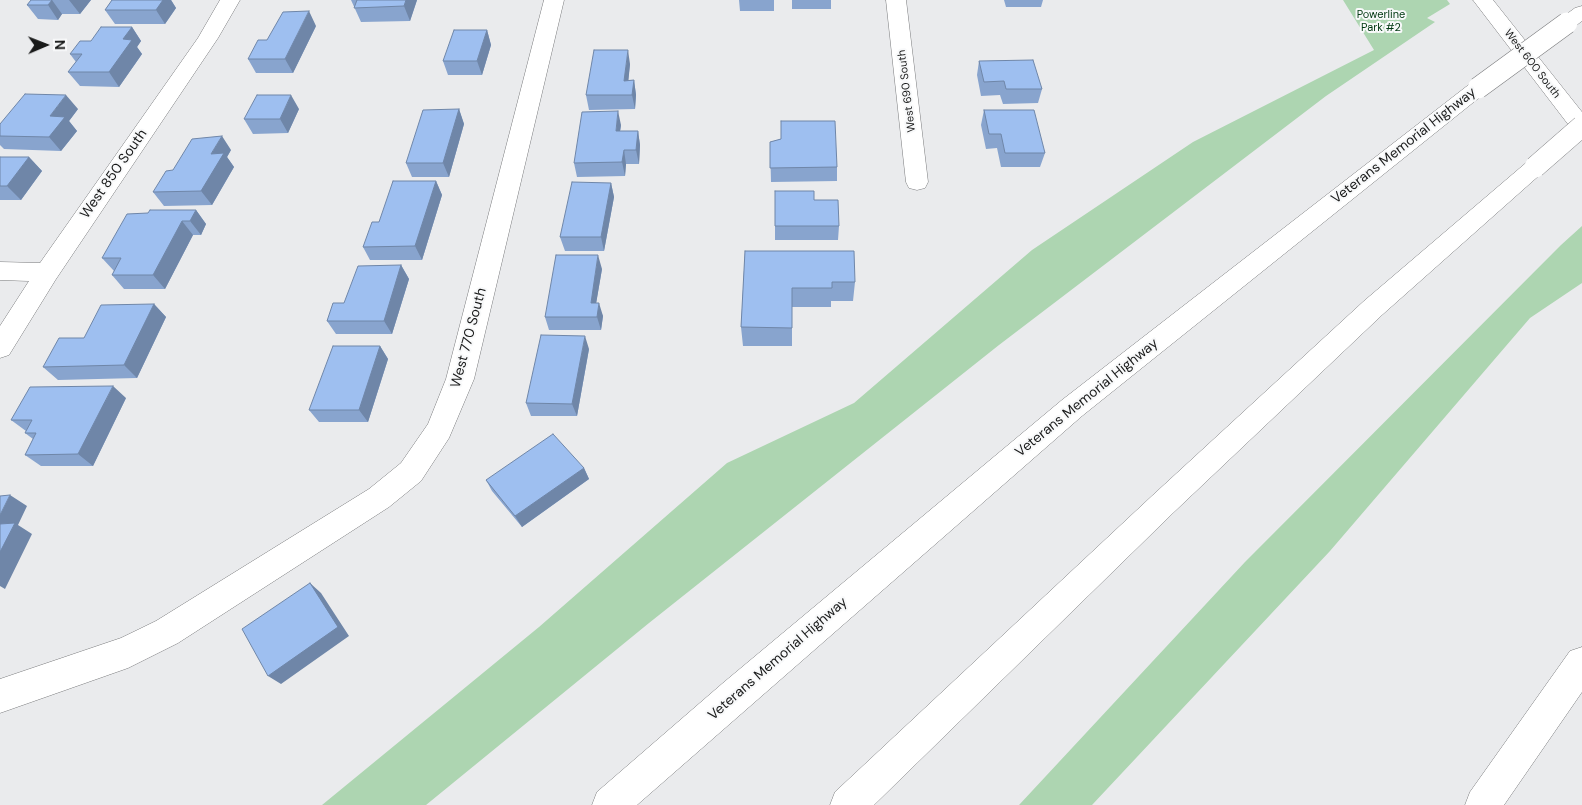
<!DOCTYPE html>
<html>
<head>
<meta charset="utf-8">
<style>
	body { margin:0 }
	#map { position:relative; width:1582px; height:805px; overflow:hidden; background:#eaebed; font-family:"DM Sans",sans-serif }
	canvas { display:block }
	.north { position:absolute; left:20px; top:20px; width:50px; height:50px; -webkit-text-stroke:4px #f8f9fa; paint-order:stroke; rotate:89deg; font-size:14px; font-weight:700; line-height:20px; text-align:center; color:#191a1a }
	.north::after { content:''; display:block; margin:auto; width:18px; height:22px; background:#191a1a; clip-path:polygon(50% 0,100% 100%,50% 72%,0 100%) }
</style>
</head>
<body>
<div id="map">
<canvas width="1582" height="805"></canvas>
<div class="north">N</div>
</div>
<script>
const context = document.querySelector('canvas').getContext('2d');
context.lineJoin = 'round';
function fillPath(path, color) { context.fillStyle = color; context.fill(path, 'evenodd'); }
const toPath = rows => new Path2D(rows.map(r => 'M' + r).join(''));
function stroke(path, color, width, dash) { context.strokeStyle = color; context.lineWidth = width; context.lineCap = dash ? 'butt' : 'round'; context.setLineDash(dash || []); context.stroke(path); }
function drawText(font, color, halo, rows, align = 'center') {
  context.font = font + ' "DM Sans",sans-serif'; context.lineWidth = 4; context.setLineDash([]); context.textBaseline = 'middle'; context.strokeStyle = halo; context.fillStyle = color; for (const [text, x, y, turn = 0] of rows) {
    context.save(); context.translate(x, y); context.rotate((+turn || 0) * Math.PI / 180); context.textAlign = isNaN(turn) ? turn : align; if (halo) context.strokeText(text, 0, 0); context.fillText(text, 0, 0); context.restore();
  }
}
fillPath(toPath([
	[1343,0,1447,0,1450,4,1427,18,1435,22,1326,96,999,345,649,623,426,805,322,805,539,627,727,463,854,403,1032,250,1193,142,1374,50],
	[1582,226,1582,283,1530,318,1330,551,1092,805,1019,805,1245,562,1561,245]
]), '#add5b1');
const minor = toPath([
	[220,0,240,0,218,38,56,279,9,355,0,358,0,326,29,281,0,280,0,262,40,263,198,38,220,0],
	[544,0,564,0,474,379,449,438,421,481,389,507,178,643,128,668,0,713,0,679,121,638,156,621,369,489,401,463,428,424,446,379,544,0],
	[886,0,906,0,928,182,925,188,917,190,909,188,906,182,886,0],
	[1582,647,1582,692,1504,805,1465,805,1470,792,1570,651,1582,647]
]);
const tertiary = toPath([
	[1473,0,1493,0,1582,112,1582,134,1574,132,1473,0]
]);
const motorway = toPath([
	[1582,6,1582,21,1574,27,1567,29,1560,27,1557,23,1560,19,1575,8,1582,6],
	[1478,81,1485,83,1488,88,1485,93,1082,416,637,805,592,805,597,792,723,683,1062,400,1471,83,1478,81],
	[1535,159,1543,162,1546,167,1543,172,1382,315,1173,513,874,805,830,805,835,792,1153,495,1364,301,1527,162,1535,159]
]);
stroke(minor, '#7a7b7d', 1);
stroke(tertiary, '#7a7b7d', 1);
stroke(motorway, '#7a7b7d', 1);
fillPath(minor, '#fff');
fillPath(tertiary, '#fff');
fillPath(motorway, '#fff');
const motorwayBridge = toPath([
	[1478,88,1567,23],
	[1535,167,1582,126]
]);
stroke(motorwayBridge, '#7a7b7d', 22, []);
stroke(motorwayBridge, '#fff', 21);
fillPath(toPath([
	[31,0,91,0,80,14,62,14,58,20,38,19,27,5],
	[112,0,171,0,176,8,165,24,115,24,105,10],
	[351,0,417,0,410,21,361,22],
	[739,0,774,0,774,11,740,11],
	[792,0,831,0,831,9,792,9],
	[1004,0,1043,0,1041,7,1006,7],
	[316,26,293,73,256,73,248,59],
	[132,27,141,41,137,47,142,54,119,87,80,86,68,72,76,62,70,54,91,41],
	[487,30,491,45,482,75,448,75,443,61],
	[979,61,1042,89,1038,103,1003,104,1000,95,981,96,977,75],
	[630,64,628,81,634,80,636,95,635,109,589,110,586,95],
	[78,109,69,121,77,131,61,151,4,149,0,145,0,124],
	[299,109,288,133,253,134,244,119],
	[459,109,464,124,449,177,412,177,406,163],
	[984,110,1045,153,1040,167,1001,167,997,148,986,149,981,125],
	[621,125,620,131,638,131,640,145,639,164,626,164,625,176,577,177,574,163],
	[781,139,837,167,837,181,771,182,770,142],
	[231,150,227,157,234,167,212,205,164,206,153,192,173,170],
	[0,157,29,157,42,171,21,200,0,200],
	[436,181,442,195,422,260,370,260,363,247,379,222],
	[611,183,614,197,604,251,565,251,560,237],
	[814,200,839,226,838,240,775,240,775,226],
	[196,210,206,224,201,235,193,235,165,289,124,289,112,275,114,271,102,258],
	[745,251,855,282,853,301,831,301,831,307,792,307,792,346,743,346,741,327],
	[401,265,409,279,392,334,336,334,327,321,344,303],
	[602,269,596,303,603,316,601,330,549,330,545,317],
	[154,304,166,317,137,378,58,380,43,367,84,338],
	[380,346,388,359,368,422,319,422,309,410],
	[589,349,577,416,531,416,526,403],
	[126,398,93,466,41,466,25,455,33,439,25,433,26,431,11,420],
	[584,468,589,479,522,527,492,491,486,480]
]), '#88a4ce');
fillPath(toPath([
	[52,0,62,14,58,20,48,5],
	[69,0,91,0,80,14],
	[158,0,171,0,176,8,165,24,156,10],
	[406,0,417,0,410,21,404,6],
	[309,11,316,26,293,73,285,59],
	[132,27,141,41,137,47,142,54,119,87,109,72,123,39],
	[487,30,491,45,482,75,477,61],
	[628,50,630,64,627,95,624,81],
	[634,80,636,95,635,109,632,95],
	[66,95,78,109,69,121,77,131,61,151,49,137,50,116],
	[291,95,299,109,288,133,280,119],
	[459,109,464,124,449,177,443,163],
	[618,111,621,125,618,145,616,131],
	[638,131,640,145,639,164,636,150],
	[222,136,231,150,227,157,234,167,212,205,201,191,211,154],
	[624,150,626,164,625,176,622,162],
	[29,157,42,171,21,200,7,186],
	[436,181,442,195,422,260,415,246],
	[611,183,614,197,604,251,601,237],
	[196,210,206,224,201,235,190,221],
	[182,221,193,235,165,289,153,275],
	[598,255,602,269,594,316,591,303],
	[401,265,409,279,392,334,384,321],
	[599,303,603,316,601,330,597,317],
	[154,304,166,317,137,378,124,365],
	[585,336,589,349,577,416,572,404],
	[380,346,388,359,368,422,359,410],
	[113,386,126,398,93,466,78,454],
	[584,468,589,479,522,527,515,516],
	[10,495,27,506,18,525,32,534,5,589,0,586,0,515],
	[310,583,321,593,349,636,281,684,268,676]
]), '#6f86a8');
const building = toPath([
	[31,0,52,0,48,5,27,5,31,0],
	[112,0,163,0,156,10,105,10,112,0],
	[357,0,406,0,404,6,354,8,357,0],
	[309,11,285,59,248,59,258,40,267,40,283,12,309,11],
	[101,27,132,27,123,39,132,40,109,72,68,72,82,54,70,54,80,41,91,41,101,27],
	[454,30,487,30,477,61,443,61,454,30],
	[594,50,628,50,624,81,634,80,632,95,586,95,594,50],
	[1033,60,1042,89,1006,89,1004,81,984,82,979,61,1033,60],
	[25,94,66,95,50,116,65,117,49,137,0,136,0,124,25,94],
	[257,95,291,95,280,119,244,119,257,95],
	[459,109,443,163,406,163,423,110,459,109],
	[984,110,1034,110,1045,153,1005,153,1001,134,989,134,984,110],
	[618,111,616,131,638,131,636,150,624,150,622,162,574,163,582,112,618,111],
	[781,121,835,121,837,167,770,168,770,142,781,139,781,121],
	[222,136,211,154,224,153,201,191,153,192,166,171,173,170,192,139,222,136],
	[0,157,29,157,7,186,0,186,0,157],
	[393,181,436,181,415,246,363,247,372,222,379,222,393,181],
	[572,182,611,183,601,237,560,237,572,182],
	[775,191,814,191,814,200,838,200,839,226,775,226,775,191],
	[150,210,196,210,190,221,182,221,153,275,112,275,121,258,102,258,127,214,148,213,150,210],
	[745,251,854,251,855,282,832,282,832,288,792,288,792,328,741,327,745,251],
	[556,255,598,255,591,303,599,303,597,317,545,317,556,255],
	[401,265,384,321,327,321,333,303,344,303,358,266,401,265],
	[154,304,124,365,43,367,59,338,84,338,101,305,154,304],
	[541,335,585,336,572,404,526,403,541,335],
	[333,346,380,346,359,410,309,410,333,346],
	[113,386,78,454,25,455,36,433,25,433,32,420,11,420,30,387,113,386],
	[553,434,584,468,515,516,486,480,553,434],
	[10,495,0,515,0,496,10,495],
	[15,523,0,552,0,524,15,523],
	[310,583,338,627,268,676,242,629,310,583]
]);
fillPath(building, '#9ebff0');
stroke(building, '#6f86a8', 1);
drawText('11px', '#003811', '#f8f9fa', [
	["Powerline",1381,15],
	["Park #2",1381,28]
]);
drawText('11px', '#191a1a', '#f8f9fa', [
	["West 600 South",1532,64,52],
	["West 690 South",907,91,-97]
]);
drawText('14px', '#191a1a', '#f8f9fa', [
	["Veterans Memorial Highway",1404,146,-38],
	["West 850 South",114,174,-55],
	["West 770 South",469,338,-75],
	["Veterans Memorial Highway",1087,398,-39],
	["Veterans Memorial Highway",778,659,-41]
]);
</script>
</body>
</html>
